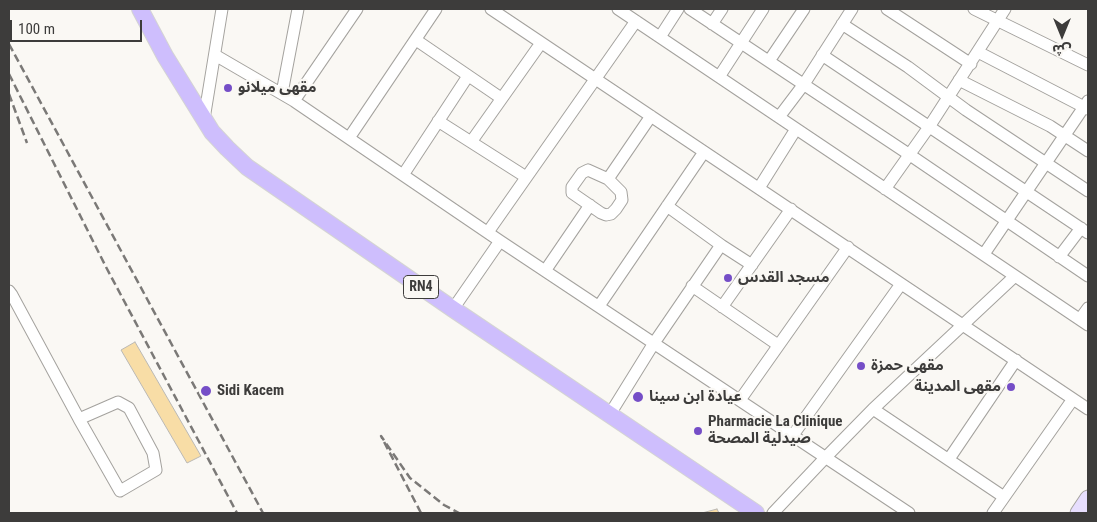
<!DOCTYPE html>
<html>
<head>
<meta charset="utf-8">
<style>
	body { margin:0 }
	#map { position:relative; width:1097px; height:522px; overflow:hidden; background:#faf8f4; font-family:"Roboto Condensed","Noto Sans Arabic",sans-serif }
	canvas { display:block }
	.frame { position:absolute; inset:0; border:10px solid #3d3c3b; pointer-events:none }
	.north { position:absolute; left:1037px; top:10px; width:50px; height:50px; -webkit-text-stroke:4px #faf8f4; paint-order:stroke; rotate:180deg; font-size:14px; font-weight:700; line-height:20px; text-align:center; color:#3d3c3b }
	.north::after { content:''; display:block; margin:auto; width:18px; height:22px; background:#3d3c3b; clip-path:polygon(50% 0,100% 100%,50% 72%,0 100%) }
	.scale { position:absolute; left:10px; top:20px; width:132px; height:22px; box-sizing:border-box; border:2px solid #3d3c3b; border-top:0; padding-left:6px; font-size:15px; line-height:18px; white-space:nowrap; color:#3d3c3b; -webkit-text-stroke:4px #faf8f4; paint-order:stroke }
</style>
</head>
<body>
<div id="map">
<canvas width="1097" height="522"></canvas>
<div class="frame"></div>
<div class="north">ش</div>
<div class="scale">100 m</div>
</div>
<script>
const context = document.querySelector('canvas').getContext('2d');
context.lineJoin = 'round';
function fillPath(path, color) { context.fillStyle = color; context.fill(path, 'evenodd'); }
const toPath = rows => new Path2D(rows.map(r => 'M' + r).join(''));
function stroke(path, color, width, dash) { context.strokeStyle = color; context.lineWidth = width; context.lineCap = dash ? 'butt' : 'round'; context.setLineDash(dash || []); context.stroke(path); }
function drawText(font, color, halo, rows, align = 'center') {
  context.font = font + ' "Roboto Condensed","Noto Sans Arabic",sans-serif'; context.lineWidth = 4.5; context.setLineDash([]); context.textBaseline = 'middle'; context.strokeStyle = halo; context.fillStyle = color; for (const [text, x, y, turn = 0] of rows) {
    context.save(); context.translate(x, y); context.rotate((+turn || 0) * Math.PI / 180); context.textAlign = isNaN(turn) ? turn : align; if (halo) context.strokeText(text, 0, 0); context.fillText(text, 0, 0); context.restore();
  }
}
const building = toPath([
	[135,342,201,456,187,463,121,350,135,342],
	[717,509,719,513,702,513,717,509]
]);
fillPath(building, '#f8dda6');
stroke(building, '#bab8b4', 1);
const street = toPath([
	[491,9,1088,409],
	[618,9,1088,325],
	[690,9,910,155,1088,276],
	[887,9,971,64],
	[974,9,1088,65],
	[712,24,722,9],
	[842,24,908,67,966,110,1088,191],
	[660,37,678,9],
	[416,40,501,98],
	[978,52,1088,109],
	[215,55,294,101,500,241,909,513],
	[822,55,1088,233],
	[769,61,804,9],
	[719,77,763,9],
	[959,80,1050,126,1088,151],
	[282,93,298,9],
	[294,101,357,9],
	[779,117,804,84,852,9],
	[204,119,222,9],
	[438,121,526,177],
	[349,138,436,9],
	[471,142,541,43],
	[588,170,608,179,621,192,622,200,616,209,611,214,606,215,601,213,572,193,572,187,582,173,588,170],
	[403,175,468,76],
	[608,179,651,116],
	[759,188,796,129],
	[885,189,929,127,1005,9],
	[488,232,636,21],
	[721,245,752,265],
	[984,254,1088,101],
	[1059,257,1081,228],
	[545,271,590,205],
	[692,286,778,345],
	[9,291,12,295,79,419,120,491,156,470,153,453,129,408,118,402,79,419],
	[599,306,704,152],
	[722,307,791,209],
	[453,309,500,241],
	[1080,319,1088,308],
	[740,400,848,247],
	[873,409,1004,497],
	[610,414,654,343,721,245,667,206],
	[793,435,901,284],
	[949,459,1016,360],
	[773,513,826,457,873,409,1015,276],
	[993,513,1073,399]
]);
const secondary = toPath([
	[1078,513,1088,498]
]);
const primary = toPath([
	[140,9,165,56,212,132,227,148,247,167,453,309,756,513]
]);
stroke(street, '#a4a29e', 13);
stroke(secondary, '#a4a29e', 17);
stroke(primary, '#d4d4d4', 18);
stroke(street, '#fff', 11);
stroke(secondary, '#e7defe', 15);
stroke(primary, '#cebefd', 16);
stroke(toPath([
	[9,44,263,513],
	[9,74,106,267,237,513],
	[9,94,27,143],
	[421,513,381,436,410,478,444,505,459,513]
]), '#7b7977', 2.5, [8, 4]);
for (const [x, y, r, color] of [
	[228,88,5,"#754ec7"],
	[728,278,5,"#754ec7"],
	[861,366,5,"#754ec7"],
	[1011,387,5,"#754ec7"],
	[206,391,6,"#754ec7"],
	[638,397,6,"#754ec7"],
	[698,431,5,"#754ec7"]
]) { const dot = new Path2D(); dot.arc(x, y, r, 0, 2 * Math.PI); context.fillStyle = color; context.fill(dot); stroke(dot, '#faf8f4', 2); }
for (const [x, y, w] of [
	[421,287,35]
]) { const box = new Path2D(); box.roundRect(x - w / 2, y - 11.5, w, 23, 4); context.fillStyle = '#faf8f4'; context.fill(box); stroke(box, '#3d3c3b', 1); }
drawText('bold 14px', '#3d3c3b', null, [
	["RN4",421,287]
]);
drawText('bold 15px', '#3d3c3b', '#faf8f4', [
	["مقهى ميلانو",238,88],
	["مسجد القدس",738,278],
	["مقهى حمزة",871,366],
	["مقهى المدينة",1001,387,"right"],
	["Sidi Kacem",217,391],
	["عيادة ابن سينا",649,397],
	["Pharmacie La Clinique",708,422],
	["صيدلية المصحة",708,439]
], 'left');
</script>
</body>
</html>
